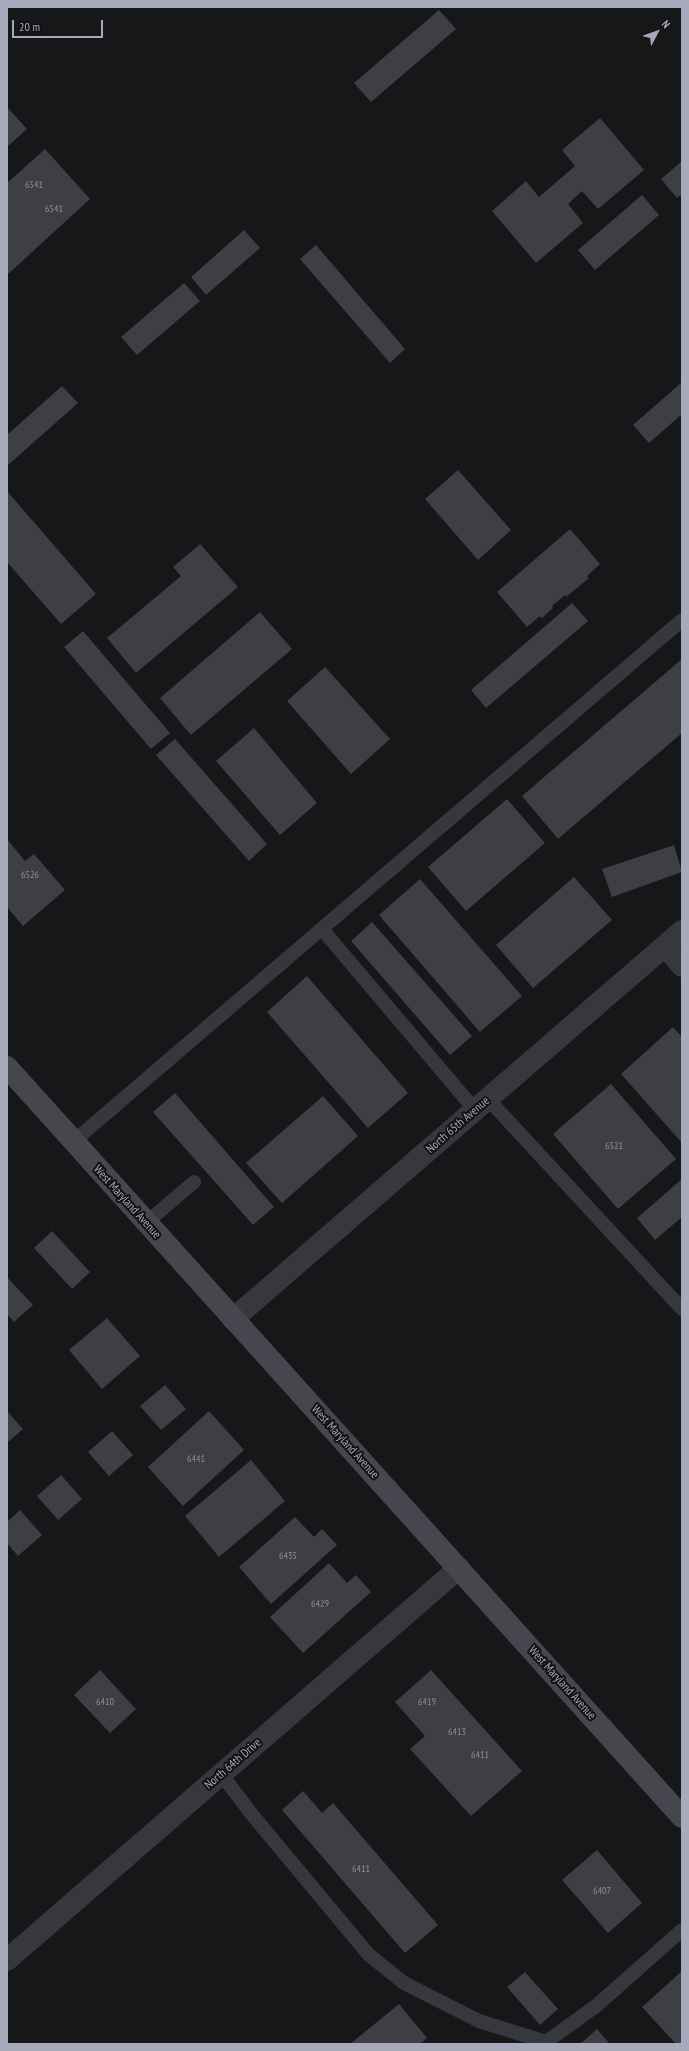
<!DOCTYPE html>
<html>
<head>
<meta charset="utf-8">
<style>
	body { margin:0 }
	#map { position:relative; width:689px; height:2051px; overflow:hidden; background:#171619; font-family:"PT Sans Narrow",sans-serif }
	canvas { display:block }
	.frame { position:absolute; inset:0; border:8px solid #a7aaba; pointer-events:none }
	.north { position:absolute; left:637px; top:12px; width:40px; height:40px; -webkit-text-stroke:3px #121114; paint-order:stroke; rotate:49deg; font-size:11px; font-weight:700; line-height:16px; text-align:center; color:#a7aaba }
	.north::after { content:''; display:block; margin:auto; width:14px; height:18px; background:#a7aaba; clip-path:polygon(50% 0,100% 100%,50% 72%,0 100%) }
	.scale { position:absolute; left:12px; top:20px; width:91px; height:18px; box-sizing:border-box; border:2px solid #a7aaba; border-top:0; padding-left:5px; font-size:12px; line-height:14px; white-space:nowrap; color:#a7aaba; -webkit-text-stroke:3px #121114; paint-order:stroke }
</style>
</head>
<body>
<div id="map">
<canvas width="689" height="2051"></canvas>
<div class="frame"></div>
<div class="north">N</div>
<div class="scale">20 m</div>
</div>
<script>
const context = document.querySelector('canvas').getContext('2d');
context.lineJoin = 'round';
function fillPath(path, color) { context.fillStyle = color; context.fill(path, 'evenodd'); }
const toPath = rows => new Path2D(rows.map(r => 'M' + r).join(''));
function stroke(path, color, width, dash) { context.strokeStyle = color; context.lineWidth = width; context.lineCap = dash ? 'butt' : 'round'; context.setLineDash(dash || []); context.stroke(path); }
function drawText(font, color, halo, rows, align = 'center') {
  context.font = font + ' "PT Sans Narrow",sans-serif'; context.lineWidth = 4; context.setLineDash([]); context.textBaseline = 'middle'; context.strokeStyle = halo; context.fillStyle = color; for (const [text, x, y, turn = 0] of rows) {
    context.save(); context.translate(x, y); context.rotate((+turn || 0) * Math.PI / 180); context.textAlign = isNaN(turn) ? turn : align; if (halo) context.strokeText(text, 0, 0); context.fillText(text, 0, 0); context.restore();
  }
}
fillPath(toPath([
	[439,10,456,29,371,102,354,83],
	[7,107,27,129,7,147],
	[600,118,644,170,598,209,582,191,568,204,583,223,536,263,492,211,526,181,539,197,575,166,562,150],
	[45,149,90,199,7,275,7,183],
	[682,161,682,194,677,198,661,179],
	[642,195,659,215,595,270,578,250],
	[244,230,260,248,206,295,191,277],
	[316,245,405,349,390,363,300,259],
	[184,283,200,301,137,355,121,337],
	[682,382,682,414,649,443,633,425],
	[62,386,78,403,7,466,7,435],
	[458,470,511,530,478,560,425,499],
	[7,491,96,594,61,624,7,562],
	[570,529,600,564,587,576,589,578,566,597,565,595,552,606,553,608,542,618,540,616,527,627,497,592],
	[200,544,238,587,136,673,107,638,181,576,173,567],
	[572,603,588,621,486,708,471,690],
	[260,612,292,649,191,735,160,698],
	[83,631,170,733,151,749,64,647],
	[682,659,682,733,558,839,522,796],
	[325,667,390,739,351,774,287,701],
	[254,728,317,803,280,835,216,761],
	[175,739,267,844,249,861,156,755],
	[507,799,545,843,466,911,428,867],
	[7,839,25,861,34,854,65,890,23,926,7,907],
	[674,845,682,872,612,897,602,869],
	[574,877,612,920,533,988,496,945],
	[420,879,522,996,480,1032,379,915],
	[372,922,472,1036,450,1055,351,941],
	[307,976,408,1093,368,1128,267,1012],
	[673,1027,682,1037,682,1143,621,1074],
	[611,1084,676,1159,618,1209,553,1134],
	[175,1093,274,1207,253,1225,153,1112],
	[323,1096,358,1136,282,1203,246,1163],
	[682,1179,682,1217,655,1240,637,1218],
	[52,1231,90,1272,72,1289,34,1248],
	[7,1277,33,1305,14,1322,7,1314],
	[107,1318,140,1356,102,1389,69,1350],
	[165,1385,186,1409,161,1430,140,1406],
	[7,1411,23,1429,7,1443],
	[209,1411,244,1450,183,1506,148,1467],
	[112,1431,133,1455,109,1476,88,1452],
	[251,1460,285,1501,219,1557,185,1516],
	[61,1475,82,1499,58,1520,37,1496],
	[20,1510,42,1535,18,1556,7,1543,7,1522],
	[295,1517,314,1537,322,1529,337,1545,271,1604,239,1567],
	[329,1563,347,1583,356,1575,371,1592,303,1653,270,1617],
	[100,1670,136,1709,110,1733,74,1695],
	[431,1670,522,1771,471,1816,410,1749,425,1736,395,1702],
	[303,1791,322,1813,333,1803,438,1925,405,1953,282,1810],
	[597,1850,642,1903,608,1933,562,1880],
	[682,1971,682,2044,676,2044,642,2007],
	[525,1972,558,2009,540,2025,507,1987],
	[399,2004,427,2038,420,2044,350,2044],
	[597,2029,610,2044,580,2044]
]), '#3e3e44');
stroke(toPath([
	[322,929,475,1110],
	[488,1099,682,1309],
	[74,1141,682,620],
	[146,1223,194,1182],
	[221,1774,254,1817,369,1955,404,1983,479,2021,546,2042,596,2006,682,1930]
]), '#37373e', 14);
stroke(toPath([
	[665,946,682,966],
	[233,1319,682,931],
	[7,1960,459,1568]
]), '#37373e', 22);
stroke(toPath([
	[7,1067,682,1817]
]), '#45464e', 22);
drawText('10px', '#8d8f9c', null, [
	["6541",34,185],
	["6541",54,209],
	["6526",30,875],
	["6521",614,1146],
	["6441",196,1459],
	["6435",288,1556],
	["6429",320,1604],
	["6410",105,1702],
	["6419",427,1702],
	["6413",457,1732],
	["6411",480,1755],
	["6411",361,1869],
	["6407",602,1891]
]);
drawText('12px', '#a7aaba', '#121114', [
	["North 65th Avenue",458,1125,-41],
	["West Maryland Avenue",127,1202,48],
	["West Maryland Avenue",345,1442,48],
	["West Maryland Avenue",562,1683,48],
	["North 64th Drive",233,1764,-41]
]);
</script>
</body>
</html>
